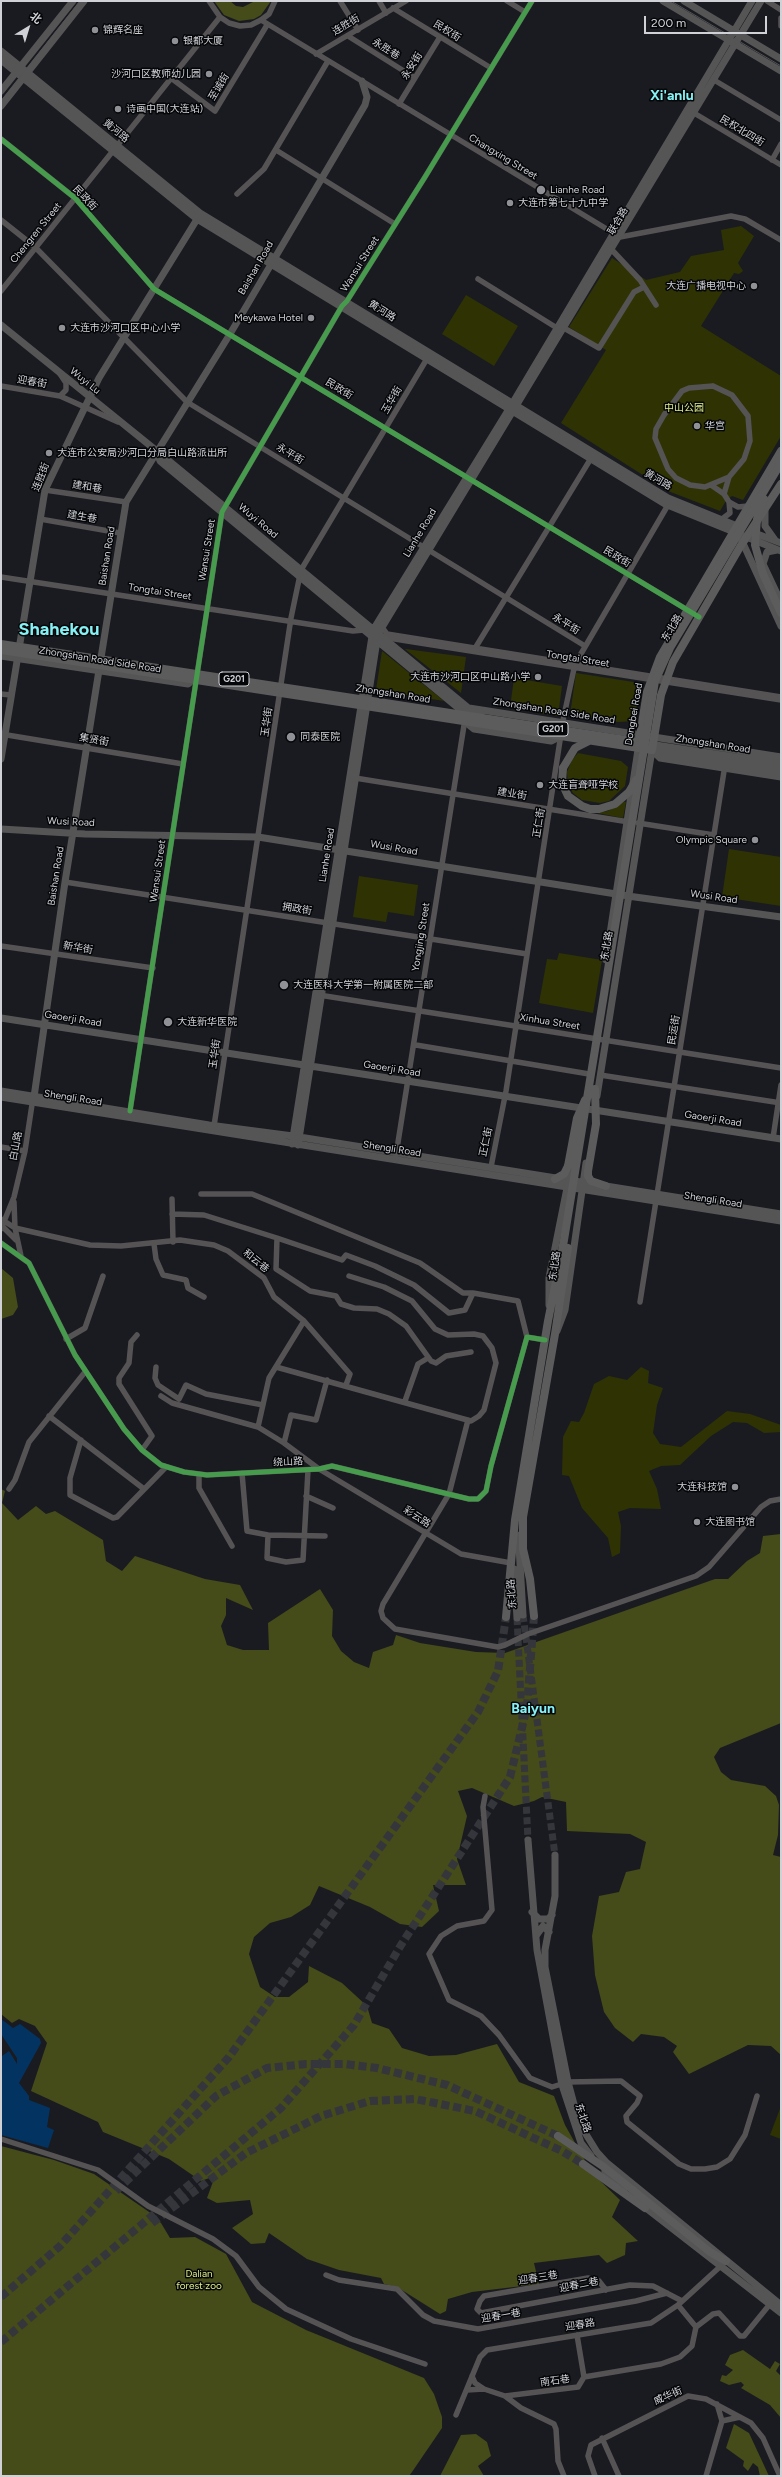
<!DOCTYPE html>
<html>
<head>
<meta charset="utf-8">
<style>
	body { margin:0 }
	#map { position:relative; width:782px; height:2477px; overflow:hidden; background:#1a1b20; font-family:Figtree,"Noto Sans SC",sans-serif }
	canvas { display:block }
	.frame { position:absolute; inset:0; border:2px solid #d0d1d7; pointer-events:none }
	.north { position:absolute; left:8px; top:8px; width:40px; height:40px; -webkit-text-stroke:3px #050608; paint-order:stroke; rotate:38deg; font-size:11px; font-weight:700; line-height:16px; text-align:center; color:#d0d1d7 }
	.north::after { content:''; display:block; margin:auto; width:14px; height:18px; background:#d0d1d7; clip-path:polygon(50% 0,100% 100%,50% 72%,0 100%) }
	.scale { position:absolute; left:644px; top:16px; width:123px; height:18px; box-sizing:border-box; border:2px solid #d0d1d7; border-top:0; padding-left:5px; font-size:12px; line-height:14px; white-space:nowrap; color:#d0d1d7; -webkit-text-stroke:3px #050608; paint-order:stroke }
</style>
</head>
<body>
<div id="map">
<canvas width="782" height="2477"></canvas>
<div class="frame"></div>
<div class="north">北</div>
<div class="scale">200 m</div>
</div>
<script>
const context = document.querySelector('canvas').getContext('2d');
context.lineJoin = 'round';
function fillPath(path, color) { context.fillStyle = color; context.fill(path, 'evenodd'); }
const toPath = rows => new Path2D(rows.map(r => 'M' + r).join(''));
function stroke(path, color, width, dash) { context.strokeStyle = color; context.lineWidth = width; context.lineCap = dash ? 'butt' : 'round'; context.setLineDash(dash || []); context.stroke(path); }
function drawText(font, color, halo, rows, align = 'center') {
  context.font = font + ' Figtree,"Noto Sans SC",sans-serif'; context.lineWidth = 3; context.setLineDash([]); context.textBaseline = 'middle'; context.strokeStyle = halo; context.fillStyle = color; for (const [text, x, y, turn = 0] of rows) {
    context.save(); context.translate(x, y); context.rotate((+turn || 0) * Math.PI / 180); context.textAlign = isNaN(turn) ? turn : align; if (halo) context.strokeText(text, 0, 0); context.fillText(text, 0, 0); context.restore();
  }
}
fillPath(toPath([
	[741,226,754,236,738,263,743,271,739,274,734,273,701,326,781,376,781,436,743,500,732,496,727,499,720,511,668,491,561,423,606,350,569,327,612,258,646,280,680,272,691,256,724,250,721,230],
	[466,295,518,326,494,366,442,334],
	[406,649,466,657,461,693,405,649],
	[382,651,444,701,376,690],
	[576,673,640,683,635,721,618,722,570,715],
	[514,678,562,686,558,716,510,708],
	[578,753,621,761,628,767,625,786,609,801,600,803,582,800,573,793,568,785,567,772,572,760],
	[624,802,626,802,623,818,597,813,608,811],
	[729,849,781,857,781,906,722,897],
	[359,876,418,885,414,916,388,912,386,922,353,917],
	[559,953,602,960,593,1013,539,1003,547,959,557,960],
	[641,1367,649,1371,648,1383,663,1388,657,1405,653,1433,660,1444,681,1447,727,1411,750,1414,781,1425,781,1432,764,1433,747,1423,733,1422,711,1436,680,1465,661,1466,649,1471,657,1489,661,1509,630,1508,618,1512,621,1526,620,1553,612,1557,608,1538,582,1508,569,1476,562,1475,563,1437,571,1421,579,1422,584,1413,594,1384,609,1376,627,1380],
	[781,2106,781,2139,770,2135]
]), '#2f3304');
fillPath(toPath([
	[214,1,230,1,236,6,243,7,255,1,271,1,261,15,254,19,239,21,224,15],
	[1,1268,13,1278,18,1307,13,1315,1,1319],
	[1,1489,5,1491,2,1503,18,1520,36,1506,46,1514,55,1511,103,1540,106,1561,122,1571,135,1556,205,1579,240,1585,253,1610,226,1598,226,1615,221,1626,227,1645,243,1650,269,1650,268,1623,320,1589,333,1610,332,1636,341,1651,354,1662,369,1668,373,1652,393,1645,396,1635,420,1643,476,1652,505,1653,715,1579,728,1579,747,1561,760,1553,763,1536,781,1534,781,1723,720,1748,714,1757,721,1772,731,1780,765,1786,776,1796,779,1805,778,1835,773,1855,781,1857,781,2055,771,2046,748,2045,689,2074,673,2052,677,2046,664,2037,641,2034,633,2042,615,2028,604,2012,595,1975,592,1936,599,1896,619,1892,626,1872,640,1869,646,1842,630,1834,567,1831,566,1802,542,1797,534,1801,514,1806,472,1788,458,1791,467,1816,457,1859,466,1885,433,1885,439,1911,422,1927,400,1924,370,1907,319,1886,310,1905,291,1917,270,1923,254,1937,249,1954,260,1987,275,1997,289,1997,308,1982,309,1966,342,1983,367,2006,372,2023,389,2029,402,2048,429,2056,456,2055,497,2044,519,2082,554,2096,565,2125,592,2173,620,2200,612,2217,638,2241,626,2243,625,2255,607,2263,599,2255,534,2263,539,2284,472,2292,448,2299,446,2311,440,2314,397,2287,384,2284,381,2278,339,2270,307,2259,269,2233,265,2243,251,2244,232,2228,253,2214,250,2200,217,2203,207,2198,215,2176,201,2181,169,2159,103,2132,98,2122,31,2091,47,2043,35,2026,19,2019,12,2023,1,2014],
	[1,2146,54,2160,94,2174,152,2214,161,2223,170,2238,195,2237,226,2254,252,2302,306,2330,424,2378,434,2394,442,2417,442,2428,412,2472,409,2476,1,2476],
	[743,2350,770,2369,775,2361,780,2364,776,2371,781,2376,781,2418,770,2405,741,2388,744,2385,741,2382,729,2385,720,2381,722,2375,726,2376,733,2370,725,2365,730,2355],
	[734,2424,749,2433,769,2476,760,2476,758,2467,753,2463,748,2471,743,2466,744,2461,726,2448],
	[476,2434,487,2442,491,2456,478,2466,484,2476,440,2476,461,2435]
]), '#454b19');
fillPath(toPath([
	[1,2019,13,2028,20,2024,40,2039,41,2043,19,2083,29,2096,29,2100,50,2108,47,2127,54,2130,48,2148,1,2135,2,2056,9,2051,17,2064,17,2058,1,2034]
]), '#033461');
stroke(toPath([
	[523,1615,555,1855],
	[517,1618,528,1840]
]), '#35363b', 7, [7, 3.5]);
stroke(toPath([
	[116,2191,216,2096,267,2068,306,2064,345,2064,377,2068,447,2085,558,2136],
	[152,2223,246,2153,321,2116,370,2101,415,2099,475,2111,562,2151,583,2164],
	[1,2297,60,2246,229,2057,478,1712,498,1671,506,1617],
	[1,2342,281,2108,354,2025,401,1945,510,1777,527,1707,534,1616]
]), '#35363b', 8, [8, 4]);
stroke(toPath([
	[209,1,220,17,229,23,240,26,251,25,261,20,269,14,275,1],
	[340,1,358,30],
	[379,1,386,13],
	[507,1,525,12],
	[767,1,781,10],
	[393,8,491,68],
	[781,18,781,26],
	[261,20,620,237,731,216,745,219,781,240],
	[348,36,415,78],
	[316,54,406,1],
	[171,78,215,111,267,25],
	[714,80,781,120],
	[399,104,440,37],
	[694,113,781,165],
	[1,139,75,198,154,289,691,612],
	[276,150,395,224],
	[772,160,781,144],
	[237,194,264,169,328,61],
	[1,220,35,247,187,402,585,646],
	[612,250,640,280,656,305],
	[478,279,557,328],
	[1,291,220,17],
	[564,328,599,348,634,292,644,287],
	[1,386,60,396,118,422],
	[713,386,732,395,748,416,750,441,744,459,729,477,705,487,690,485,676,478,668,469,655,438,656,429,664,415,682,391,689,388,713,386],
	[60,396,66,390,66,383,60,374],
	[711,485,724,494],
	[45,490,126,502],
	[729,502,738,507,748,506],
	[40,519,120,533],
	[722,519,730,513,729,502,724,494,729,477],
	[1,577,353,631,364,630],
	[382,627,387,634,781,697],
	[382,637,781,700],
	[474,650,593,455],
	[1,694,11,695],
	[562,725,575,664,668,505],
	[1,734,183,764],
	[355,778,629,822],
	[638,823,714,835],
	[65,882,527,954],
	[1,946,153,968],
	[319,995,781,1068],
	[416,1045,589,1074],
	[600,1075,781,1103],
	[130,1111,222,512,342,306,347,301,425,177,532,1],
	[214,1126,291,618,301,570,428,357],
	[773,1138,781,1085],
	[1,1147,25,1151],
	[396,1155,465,719],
	[491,1167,506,1091,561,734],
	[201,1194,252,1194,420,1263,463,1293,473,1293],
	[172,1199,173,1242],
	[14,1202,15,1228,21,1256],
	[172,1214,204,1215,277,1238,276,1269,310,1291,336,1296,341,1304,354,1308,377,1309,389,1314,406,1326,431,1361,436,1363,446,1356,471,1352],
	[1,1219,15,1228,90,1245,121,1246,180,1240,214,1245,228,1251,264,1278,274,1297,304,1321,269,1378,258,1427,284,1443,319,1469,461,1554,511,1563],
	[1,1225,16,1240],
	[1,1229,14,1197,25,1151,33,1098],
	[277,1238,342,1260,346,1255,375,1266,414,1285,449,1313,465,1310,473,1293,518,1301,527,1337],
	[1,1243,29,1263,75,1355,124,1429,142,1450,161,1465,184,1472,207,1475,319,1469,332,1466,469,1499,478,1499,486,1491,491,1466,527,1337,545,1340],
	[154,1244,156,1259,163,1275,186,1280,188,1288,204,1297],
	[640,1302,725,765],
	[304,1321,350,1374,346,1385],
	[137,1335,131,1342,129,1363,119,1378,119,1384,152,1436,142,1450],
	[66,1339,85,1328,103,1276],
	[156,1367,155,1378,158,1385,179,1399,186,1385,206,1394,263,1405],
	[276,1367,471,1421,479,1416,484,1410,496,1363,492,1348,483,1336,474,1334,448,1335,435,1329,412,1301,384,1287,349,1276],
	[161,1396,172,1403,258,1427],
	[405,1401,418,1364,428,1358],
	[49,1416,144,1489],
	[468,1420,449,1494,383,1604,381,1611,383,1618,395,1629,498,1647,505,1645,528,1634,696,1576,709,1567,761,1507,770,1501,781,1499],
	[81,1440,70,1478,70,1495,113,1518,117,1517,166,1467],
	[284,1443,291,1415,316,1420,327,1380],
	[242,1473,247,1531,268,1535,325,1536],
	[199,1474,199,1488,232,1546],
	[9,1489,15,1480,29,1442,85,1372],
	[306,1496,333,1508],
	[268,1535,267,1558,286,1562,303,1560,308,1470],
	[485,1796,483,1807,492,1910,484,1921,457,1926,441,1936,429,1954,449,2000,481,2016,499,2035,530,2078,552,2087,568,2082,621,2081,640,2096,637,2103,626,2116,627,2122,679,2164,691,2169,705,2169,717,2167,730,2159,745,2135,757,2096],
	[1,2139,98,2170,148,2206,213,2239,236,2256,259,2287,286,2309,351,2339,425,2364],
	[326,2275,339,2280,397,2289,423,2315,434,2321,478,2329,636,2301,667,2293],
	[606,2290,599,2281,588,2278,484,2296,480,2301,477,2309,481,2313,630,2285,653,2286,682,2301],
	[678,2305,696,2327],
	[472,2376,475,2383,484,2389,505,2396,521,2408,554,2424,556,2429,558,2461,564,2476],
	[584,2377,661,2364,680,2357,692,2346,696,2327,713,2314,719,2313,740,2336,744,2336,770,2304],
	[467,2390,484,2389],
	[505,2396,578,2387,584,2377,577,2335],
	[456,2415,480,2357,487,2350,651,2323,678,2305,723,2264],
	[722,2421,740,2417],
	[602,2438,619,2476],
	[595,2476,588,2456,591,2445,688,2396,706,2399,751,2423,763,2438,780,2476],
	[706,2476,722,2421,717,2404]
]), '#555354', 5.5);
stroke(toPath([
	[663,1,781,71],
	[684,1,781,59],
	[1,51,200,213,668,498,742,528],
	[1,60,197,219,665,504,781,551],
	[1,91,73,1],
	[1,106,84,1],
	[1,325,163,456,472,711,481,716],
	[157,452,160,461,468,716],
	[765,510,765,526,775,540],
	[752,532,781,543],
	[741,539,781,626],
	[777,550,767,552,763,564,781,602],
	[1,656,188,684,194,679],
	[469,708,781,757],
	[464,721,474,729,551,741,561,736],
	[649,744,781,764],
	[652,750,660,758,781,777],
	[652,750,781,770],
	[1,759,45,490,99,378,199,216],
	[1,829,85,834,258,837,635,897,781,917],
	[606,960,639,743],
	[1,1018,781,1139],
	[1,1091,209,1125,293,1136,781,1214],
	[597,1096,652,750],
	[1,1097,781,1221],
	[34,1097,65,882,126,502,230,334,365,105,367,97,362,81],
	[292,1144,373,630,512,404,752,1],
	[298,1145,378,634,761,1],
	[549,1305,549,1278,573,1158],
	[557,1331,565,1310,586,1163],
	[520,1535,519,1546,523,1615],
	[514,1569,517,1618],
	[528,1840,537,1950,562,2085,581,2143,591,2156],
	[555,1855,555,1896,545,1950,545,1967,568,2082,579,2123,597,2152,607,2163,781,2305],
	[532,1912,539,1919,548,1919,552,1915],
	[536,1936,543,1926,549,1932],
	[605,2171,624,2189],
	[642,2205,781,2313]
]), '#565556', 7);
stroke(toPath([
	[1,644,639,742,647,692,660,657,781,451],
	[1,650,652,750,661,695,673,662,740,547,781,484],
	[563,768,575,748,589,741],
	[588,1171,588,1176,591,1181,606,1186],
	[555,1179,564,1174,568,1166],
	[534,1616,530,1579,523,1549,523,1517,555,1334,568,1248],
	[506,1617,515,1520,548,1321,563,1246],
	[583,2164,645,2208],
	[710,2252,726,2261]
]), '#5c5c5c', 8);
stroke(toPath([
	[671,1,781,66],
	[1,101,80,1]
]), '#545456', 1);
stroke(toPath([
	[764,499,757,519,755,545,763,574,781,613],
	[563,768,562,783,568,796,582,806,590,809,599,809,615,804,629,792,636,780],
	[568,1166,577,1118,585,1100],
	[588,1171,596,1124,595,1089],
	[563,1246,655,681,670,648,781,463],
	[558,2136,604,2167,710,2252]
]), '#5c5c5c', 8);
stroke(toPath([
	[1,139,75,198,154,289,699,617],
	[130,1111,222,512,342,306,347,301,425,177,532,1],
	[1,1243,29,1263,75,1355,124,1429,142,1450,161,1465,184,1472,207,1475,319,1469,332,1466,469,1499,478,1499,486,1491,491,1466,527,1337,545,1340]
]), '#469c4c', 5);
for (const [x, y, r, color] of [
	[95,30,4,"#909197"],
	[175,41,4,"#909197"],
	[209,74,4,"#909197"],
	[118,109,4,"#909197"],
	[541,190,5,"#909197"],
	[510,203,4,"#909197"],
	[754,286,4,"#909197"],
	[311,318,4,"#909197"],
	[62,328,4,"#909197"],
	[697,426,4,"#909197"],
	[49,453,4,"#909197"],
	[538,677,4,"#909197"],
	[291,737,5,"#909197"],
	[540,785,4,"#909197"],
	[755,840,4,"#909197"],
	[284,985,5,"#909197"],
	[168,1022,5,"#909197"],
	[735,1487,4,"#909197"],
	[697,1522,4,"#909197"]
]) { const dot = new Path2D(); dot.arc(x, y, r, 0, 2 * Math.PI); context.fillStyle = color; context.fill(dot); stroke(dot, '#050608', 1.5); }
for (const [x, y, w] of [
	[234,679,30],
	[553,729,30]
]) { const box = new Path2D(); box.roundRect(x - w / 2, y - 7, w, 14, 3); context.fillStyle = '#050608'; context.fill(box); stroke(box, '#d0d1d7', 1); }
drawText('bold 9px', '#d0d1d7', null, [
	["G201",234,679],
	["G201",553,729]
]);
drawText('10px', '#d0d1d7', '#050608', [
	["连胜街",346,25,-31],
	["民权街",447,31,32],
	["永胜巷",386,49,32],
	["永安街",412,66,-58],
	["至诚街",219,87,-59],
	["黄河路",116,131,39],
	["民权北四街",742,131,31],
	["Changxing Street",503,157,31],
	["民政街",85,198,46],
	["联合路",618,221,-60],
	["Chengren Street",36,233,-51],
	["Wansui Street",360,264,-58],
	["Baishan Road",256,268,-60],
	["黄河路",382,311,32],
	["Wuyi Lu",85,381,39],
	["迎春街",32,382,10],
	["民政街",339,389,31],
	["玉华街",392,400,-60],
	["永平街",290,454,31],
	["连胜街",41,477,-69],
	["黄河路",658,480,30],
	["建和巷",87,487,9],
	["建生巷",82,517,10],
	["Wuyi Road",258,521,40],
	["Lianhe Road",420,533,-59],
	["Wansui Street",207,550,-81],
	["Baishan Road",107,556,-81],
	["民政街",617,557,31],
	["Tongtai Street",160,592,9],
	["永平街",566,624,32],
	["东北路",672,628,-59],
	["Tongtai Street",578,659,9],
	["Zhongshan Road Side Road",100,660,9],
	["Zhongshan Road",393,694,9],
	["Zhongshan Road Side Road",554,711,9],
	["Dongbei Road",634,714,-80],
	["玉华街",267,722,-82],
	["集贤街",94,740,10],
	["Zhongshan Road",713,744,9],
	["建业街",512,794,9],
	["Wusi Road",71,822,3],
	["正仁街",539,823,-81],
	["Wusi Road",394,848,10],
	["Lianhe Road",327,855,-81],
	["Wansui Street",158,871,-82],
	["Baishan Road",56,876,-81],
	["Wusi Road",714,897,8],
	["拥政街",297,909,9],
	["Yongjing Street",421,937,-81],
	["东北路",607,946,-81],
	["新华街",78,948,9],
	["Gaoerji Road",73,1019,9],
	["Xinhua Street",550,1022,9],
	["民运街",674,1030,-81],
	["玉华街",215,1054,-82],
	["Gaoerji Road",392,1069,9],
	["Shengli Road",73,1098,9],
	["Gaoerji Road",713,1119,9],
	["正仁街",486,1142,-78],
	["白山路",16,1146,-79],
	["Shengli Road",392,1149,9],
	["Shengli Road",713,1200,9],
	["和云巷",256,1261,39],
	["东北路",555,1266,-82],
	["绕山路",288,1462,-3],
	["彩云路",417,1517,33],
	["东北路",512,1594,-94],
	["东北路",583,2118,71],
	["迎春三巷",538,2278,-9],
	["迎春二巷",579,2285,-11],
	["迎春一巷",501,2316,-10],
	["迎春路",580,2325,-9],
	["南石巷",555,2381,-8],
	["威华街",668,2396,-24]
]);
drawText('10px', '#d0d1d7', '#050608', [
	["锦辉名座",103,30],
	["银都大厦",183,41],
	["沙河口区教师幼儿园",201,74,"right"],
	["诗画中国(大连站)",126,109],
	["Lianhe Road",550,190],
	["大连市第七十九中学",518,203],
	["大连广播电视中心",746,286,"right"],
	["Meykawa Hotel",303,318,"right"],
	["大连市沙河口区中心小学",70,328],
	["华宫",705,426],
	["大连市公安局沙河口分局白山路派出所",57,453],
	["大连市沙河口区中山路小学",530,677,"right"],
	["同泰医院",300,737],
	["大连盲聋哑学校",548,785],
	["Olympic Square",747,840,"right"],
	["大连医科大学第一附属医院二部",293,985],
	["大连新华医院",177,1022],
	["大连科技馆",727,1487,"right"],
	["大连图书馆",705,1522]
], 'left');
drawText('10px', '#e1ee86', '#050608', [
	["中山公园",684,408],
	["Dalian",199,2274],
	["forest zoo",199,2286]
]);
drawText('bold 14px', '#85f1f4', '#050608', [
	["Xi'anlu",672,96],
	["Baiyun",533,1709]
]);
drawText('bold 18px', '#85f1f4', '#050608', [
	["Shahekou",59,630]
]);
</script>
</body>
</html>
